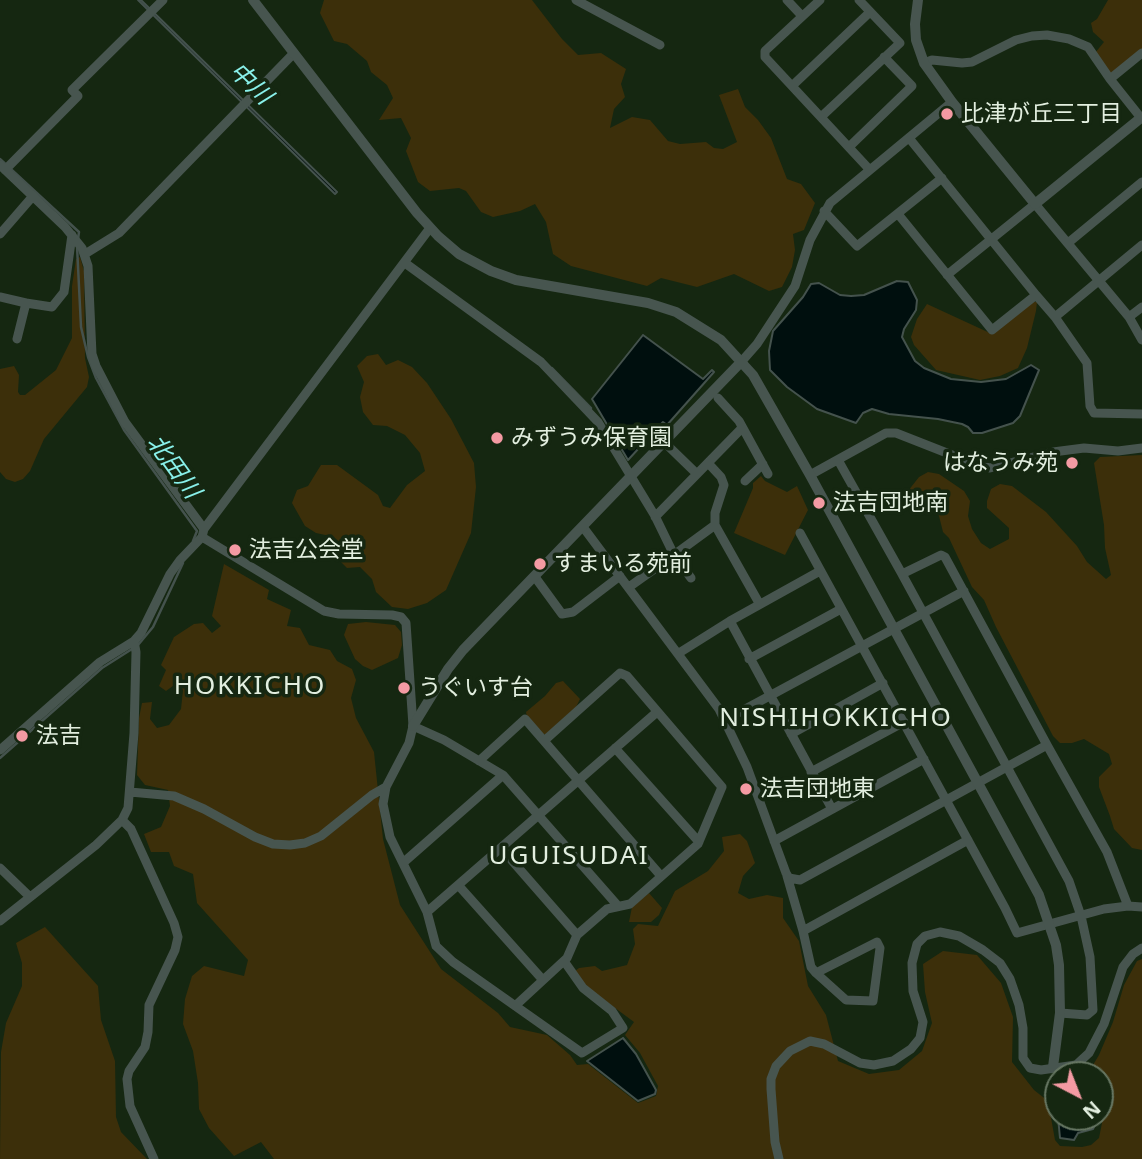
<!DOCTYPE html>
<html>
<head>
<meta charset="utf-8">
<style>
	body { margin:0 }
	#map { position:relative; width:1142px; height:1159px; overflow:hidden; background:#152711; font-family:"Noto Sans",sans-serif }
	canvas { display:block }
	.north { position:absolute; left:1044px; top:1061px; width:70px; height:70px; box-sizing:border-box; background:#152711; border:2px solid #677763; border-radius:50%; rotate:138deg; font-size:19px; font-weight:700; line-height:28px; text-align:center; color:#e2eedf }
	.north::after { content:''; display:block; margin:auto; width:24px; height:32px; background:#f49aa3; clip-path:polygon(50% 0,100% 100%,50% 72%,0 100%) }
</style>
</head>
<body>
<div id="map">
<canvas width="1142" height="1159"></canvas>
<div class="north">N</div>
</div>
<script>
const context = document.querySelector('canvas').getContext('2d');
context.lineJoin = 'round';
function fillPath(path, color) { context.fillStyle = color; context.fill(path, 'evenodd'); }
const toPath = rows => new Path2D(rows.map(r => 'M' + r).join(''));
function stroke(path, color, width, dash) { context.strokeStyle = color; context.lineWidth = width; context.lineCap = dash ? 'butt' : 'round'; context.setLineDash(dash || []); context.stroke(path); }
function drawText(font, color, halo, rows, align = 'center') {
  context.font = font + ' "Noto Sans","Noto Sans JP",sans-serif'; context.lineWidth = 7; context.setLineDash([]); context.textBaseline = 'middle'; context.strokeStyle = halo; context.fillStyle = color; for (const [text, x, y, turn = 0] of rows) {
    context.save(); context.translate(x, y); context.rotate((+turn || 0) * Math.PI / 180); context.textAlign = isNaN(turn) ? turn : align; if (halo) context.strokeText(text, 0, 0); context.fillText(text, 0, 0); context.restore();
  }
}
fillPath(toPath([
	[324,0,532,0,562,39,578,55,601,53,626,69,621,84,625,97,614,109,610,128,632,117,650,120,668,141,680,144,706,142,714,148,723,149,737,142,719,95,738,89,745,107,758,120,771,138,787,179,801,184,815,203,804,230,793,234,795,250,792,267,782,287,769,291,734,274,697,287,661,278,647,286,571,266,553,254,546,222,535,204,520,211,493,217,481,212,466,191,459,188,430,191,418,182,406,151,411,138,401,118,379,120,393,98,387,85,371,72,367,61,347,44,334,41,320,13],
	[1108,0,1142,0,1142,49,1110,76,1095,53,1104,42,1093,32,1091,23,1097,19],
	[80,257,84,271,85,358,89,377,87,387,44,439,30,471,23,479,15,482,6,479,0,472,0,369,14,366,19,375,18,392,20,395,25,395,56,370,72,338,72,286,76,259],
	[1033,302,1037,302,1036,311,1027,348,1018,368,1000,376,980,380,936,370,914,345,911,337,917,319,927,304,992,334],
	[378,354,386,365,398,360,412,367,427,383,451,419,474,463,476,487,471,533,446,590,427,603,408,609,392,607,376,592,372,579,360,567,347,568,339,560,330,536,316,533,305,526,292,503,297,490,308,486,321,465,337,465,378,495,383,506,390,508,407,485,425,471,420,453,405,435,387,426,373,425,363,412,360,397,364,382,357,366,367,356],
	[1142,455,1142,850,1132,848,1114,829,1110,816,1099,787,1099,777,1112,764,1109,754,1084,739,1072,743,1060,743,1053,736,996,627,984,600,972,587,949,538,943,532,939,516,930,504,924,506,918,504,910,498,908,491,919,477,928,472,939,474,964,491,970,501,968,516,972,529,981,543,990,549,1009,539,1009,528,987,508,987,501,991,489,1000,484,1012,486,1046,512,1077,546,1087,562,1106,579,1111,575,1105,548,1104,525,1094,463,1100,457],
	[761,476,765,481,787,492,797,486,808,510,785,555,734,533,753,488,753,483],
	[224,564,269,590,267,599,291,610,287,626,300,628,309,645,330,650,337,661,352,669,356,680,351,698,356,718,374,752,383,839,400,905,441,969,498,1013,510,1027,547,1035,570,1055,577,1065,588,1064,638,1103,656,1096,658,1086,640,1053,625,1035,634,1022,584,985,575,971,579,968,595,966,602,971,627,965,635,944,633,929,638,924,658,926,675,891,708,871,724,851,722,837,740,834,747,841,755,863,743,876,738,893,749,899,767,895,783,898,783,918,799,941,808,986,826,1015,838,1061,869,1074,899,1070,922,1051,932,1023,925,992,923,964,943,951,977,955,1001,983,1013,1017,1012,1062,1034,1090,1048,1101,1055,1140,1060,1146,1082,1147,1091,1145,1099,1138,1103,1118,1100,1106,1100,1075,1087,1075,1099,1055,1113,1022,1124,985,1137,961,1142,959,1142,1159,274,1159,261,1142,234,1156,209,1128,199,1109,198,1083,193,1051,183,1024,185,999,192,976,204,966,244,976,248,960,197,903,193,874,174,866,169,852,151,852,144,834,161,827,170,806,168,790,145,785,137,775,139,718,142,703,152,702,150,719,157,728,169,725,181,709,183,690,177,683,166,691,159,686,166,670,161,665,174,637,194,624,203,623,212,633,221,626,212,616],
	[366,622,395,625,401,632,402,645,398,658,372,670,363,666,355,659,344,635,348,624],
	[563,681,580,699,576,707,546,734,543,734,527,717,526,712,545,696,556,683],
	[649,893,662,908,659,915,651,922,629,922,632,907],
	[45,927,98,986,101,1020,115,1061,116,1117,121,1132,147,1159,0,1159,1,1052,6,1023,22,986,22,963,16,943]
]), '#3c2f0a');
const water = toPath([
	[138,0,141,0,337,192,335,194,138,0],
	[897,281,908,282,917,300,916,310,904,329,902,337,915,361,924,368,951,379,981,382,1006,379,1031,365,1039,370,1020,416,1013,423,982,433,973,433,968,427,962,424,938,419,889,414,872,409,863,413,856,423,817,409,787,387,770,370,769,351,773,331,803,297,811,284,819,283,840,295,851,296,864,295,897,281],
	[643,335,703,379,712,370,714,372,667,425,663,422,628,460,592,399,643,335],
	[623,1038,636,1054,656,1090,655,1094,638,1101,587,1061,623,1038],
	[1058,1117,1098,1117,1098,1118,1093,1129,1078,1133,1074,1140,1060,1138,1058,1117]
]);
fillPath(water, '#000f0e');
stroke(water, '#44524d', 2);
stroke(toPath([
	[0,159,79,232,78,239],
	[77,246,81,327,88,357,96,378,124,430,197,531,193,541],
	[552,368,591,408],
	[138,645,153,627,183,563],
	[0,758,102,668,132,649]
]), '#44524d', 2.5);
stroke(toPath([
	[576,0,660,45],
	[787,0,802,16],
	[820,0,765,51,765,57,869,169],
	[924,63,932,60,962,63,972,62,1016,40,1032,36,1047,35,1069,39,1088,47,1110,79,1141,118],
	[1110,79,1142,53],
	[792,86,870,12],
	[821,117,900,43,859,0],
	[909,138,1036,295],
	[849,147,912,86,884,57],
	[0,165,65,227,82,248,88,266,92,354,96,366,125,422,204,529],
	[5,170,78,96,72,90,163,0],
	[824,211,857,246,942,178],
	[898,214,992,330,1036,295,1055,317,1087,363,1090,406,1094,413,1142,414],
	[0,234,33,196],
	[1068,243,1142,182],
	[85,254,119,233,294,53],
	[405,263,541,362,598,422,655,516,674,555,629,587],
	[947,275,1035,204,1129,317,1142,340],
	[0,297,26,303],
	[1055,317,1142,245],
	[1129,317,1142,307],
	[17,339,26,303,52,307,64,292,72,235],
	[742,361,757,344,795,286,810,240,830,203,952,102],
	[718,398,739,421,768,474],
	[664,442,697,474],
	[838,460,902,574,941,555,945,557,1047,745],
	[708,463,721,477,724,485,715,513,715,525,759,603],
	[810,475,886,433,896,433,980,466,990,468,1053,452,1084,448,1118,451,1142,448],
	[745,481,763,464],
	[655,517,742,428],
	[583,527,719,709,747,767,786,873,789,878,800,880,1047,745,1107,852,1128,906],
	[800,533,1005,908,1017,933,1104,909,1128,906,1142,907],
	[202,537,324,611,339,614,392,615,401,617,406,623,413,726,409,743,386,787,383,804,390,837,427,912,436,946,453,962,582,1053,623,1028,612,1011,583,988,564,961],
	[820,571,730,621,832,809],
	[902,574,1069,881,1081,916,1090,957,1093,1010,1087,1015,1060,1013],
	[535,577,562,614,573,612,620,576],
	[691,578,674,555,715,525],
	[679,653,730,621],
	[749,659,841,609],
	[725,720,964,591],
	[413,726,444,740,503,775,618,906],
	[791,734,883,683],
	[615,748,699,842],
	[0,750,100,662,134,641,141,633,170,574,180,560,202,537,204,529,430,228],
	[479,761,525,719,661,876],
	[811,772,904,722],
	[130,792,174,796,204,809,255,837,273,844,290,845,305,843,321,836,372,795,386,787],
	[122,820,131,829,174,923,178,937,175,950,149,1005,148,1032,145,1047,129,1071,127,1079,130,1106,154,1159],
	[774,841,924,759],
	[501,848,577,935],
	[404,862,503,775],
	[0,868,29,896],
	[787,876,803,931],
	[459,886,542,979],
	[427,912,657,712],
	[0,921,96,845,122,820,128,808,134,733,136,652,134,641],
	[816,973,877,942,880,948,873,1001,846,1000,816,973,811,967,803,931,968,840],
	[515,1006,567,958,577,935,607,909,630,904,698,844,722,787,627,676,620,673,544,741],
	[779,1159,775,1142,771,1089,771,1079,776,1066,790,1051,810,1041,824,1044,860,1063,874,1065,893,1061,911,1049,920,1038,923,1022,913,991,912,963,917,944,925,936,940,932,959,936,983,950,1000,963,1010,979,1019,1005,1023,1028,1023,1058,1030,1068,1041,1070,1076,1065,1089,1053,1104,1024,1123,967,1133,954,1142,948]
]), '#47554f', 9);
stroke(toPath([
	[253,0,417,213,438,236,459,254,491,271,516,280,648,303,676,312,721,340,753,375,810,475,1039,895,1056,945,1059,965,1060,1013,1053,1067],
	[918,0,915,24,916,40,924,63,952,102,1035,204,1142,117],
	[413,726,448,669,463,650,742,361]
]), '#47554f', 10);
for (const [x, y, r, color] of [
	[947,114,7,"#f49aa3"],
	[497,438,7,"#f49aa3"],
	[1072,463,7,"#f49aa3"],
	[819,503,7,"#f49aa3"],
	[235,550,7,"#f49aa3"],
	[540,564,7,"#f49aa3"],
	[404,688,7,"#f49aa3"],
	[22,736,7,"#f49aa3"],
	[746,789,7,"#f49aa3"]
]) { const dot = new Path2D(); dot.arc(x, y, r, 0, 2 * Math.PI); context.fillStyle = color; context.fill(dot); stroke(dot, '#152711', 2.5); }
drawText('23px', '#e2eedf', '#152711', [
	["比津が丘三丁目",961,114],
	["みずうみ保育園",511,438],
	["はなうみ苑",1058,463,"right"],
	["法吉団地南",833,503],
	["法吉公会堂",249,550],
	["すまいる苑前",554,564],
	["うぐいす台",418,688],
	["法吉",36,736],
	["法吉団地東",760,789]
], 'left');
drawText('italic 24px', '#89f0ea', '#152711', [
	["中川",250,84,44],
	["北田川",173,467,54]
]);
context.letterSpacing = '2px';
drawText('26px', '#e2eedf', '#152711', [
	["HOKKICHO",250,687],
	["NISHIHOKKICHO",836,719],
	["UGUISUDAI",569,857]
]);
context.letterSpacing = '0px';
</script>
</body>
</html>
